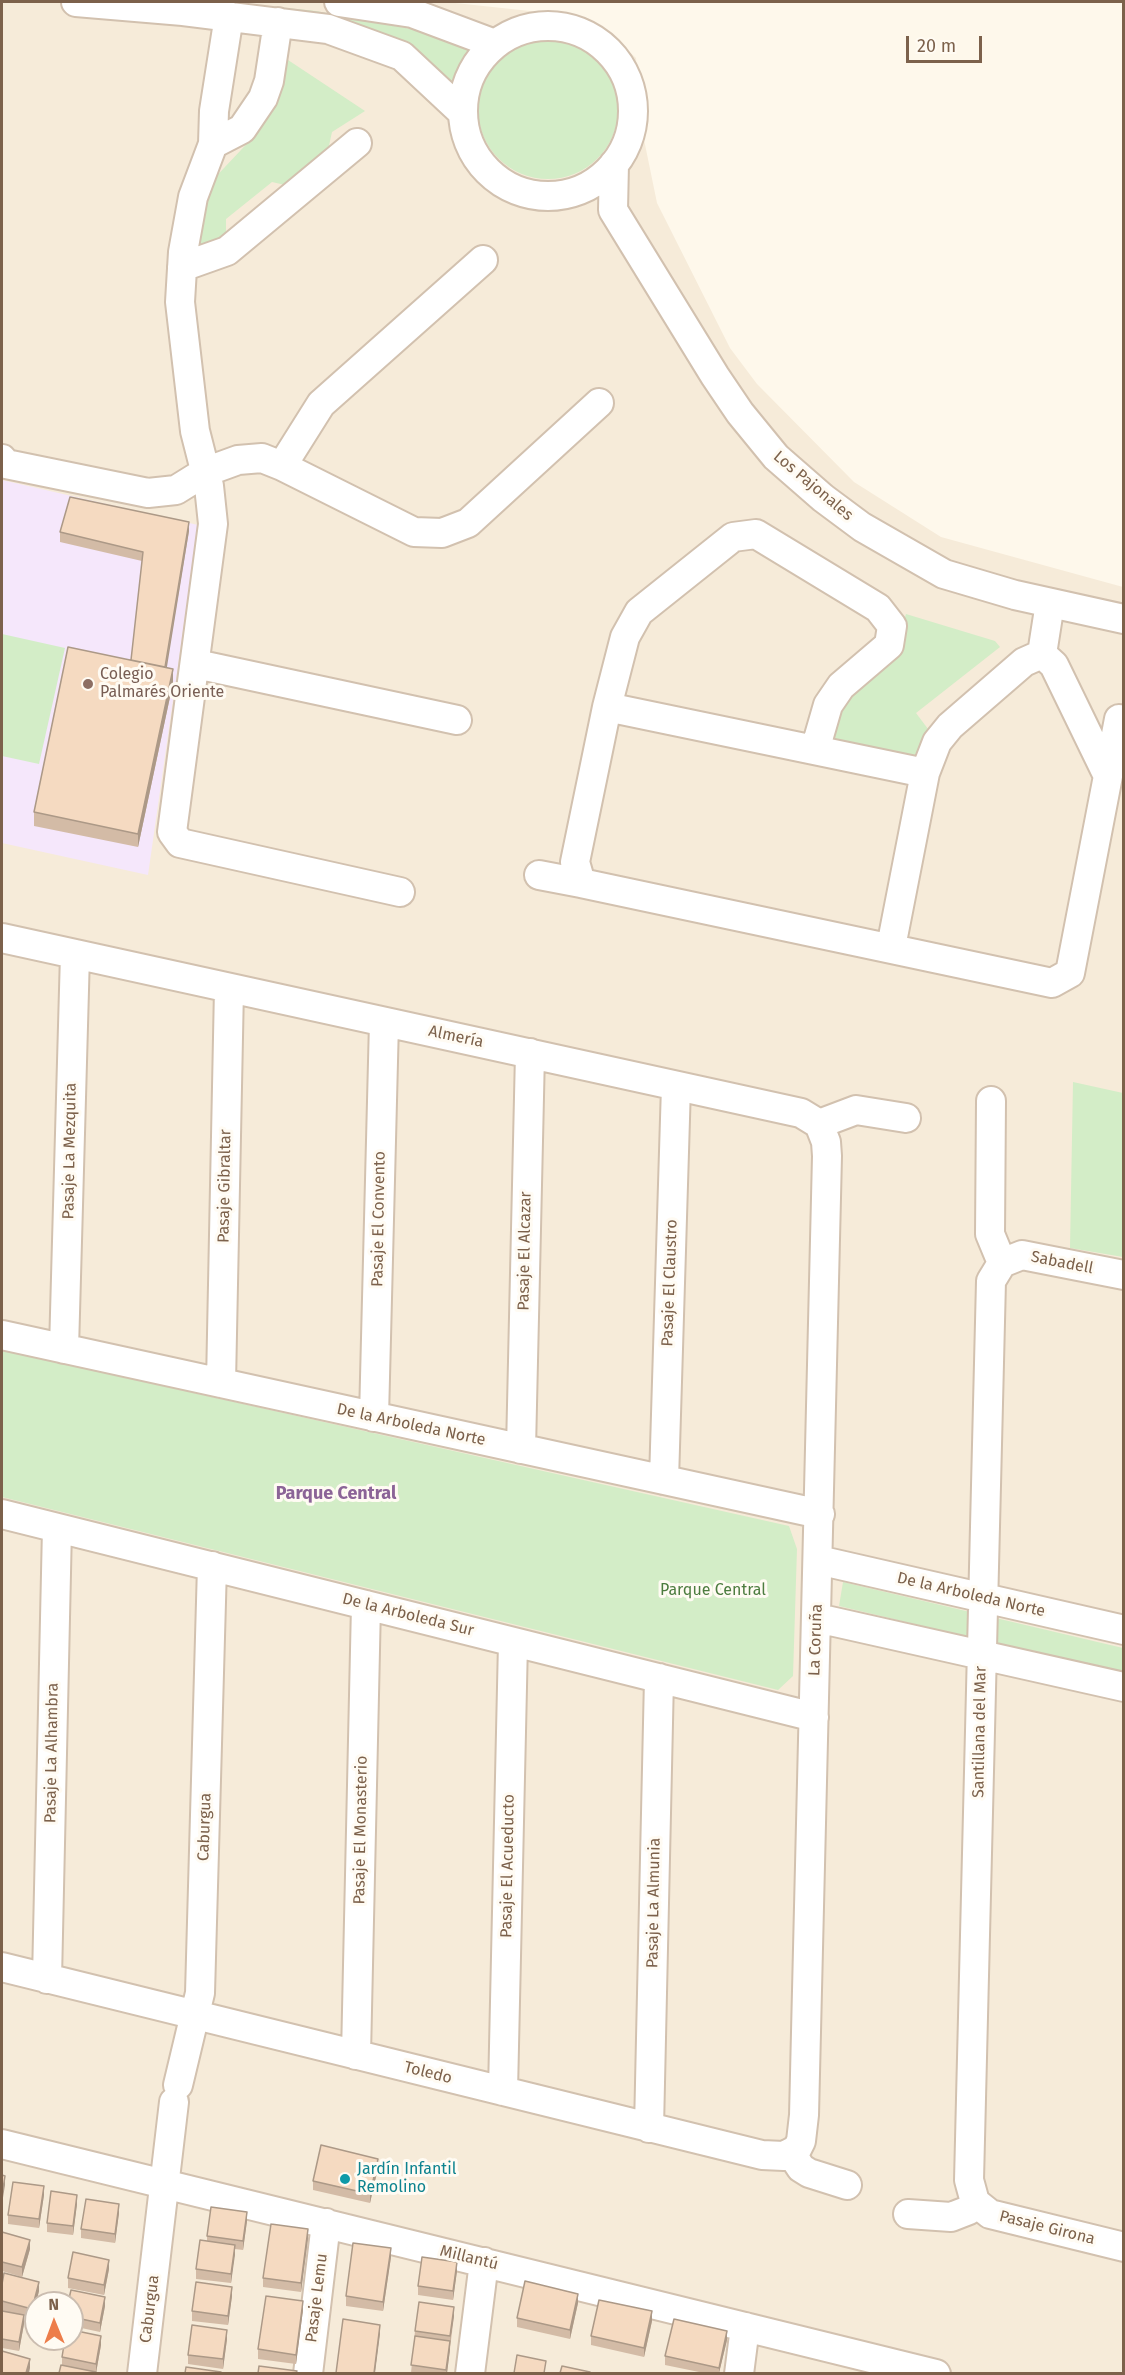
<!DOCTYPE html>
<html>
<head>
<meta charset="utf-8">
<style>
	body { margin:0 }
	#map { position:relative; width:1125px; height:2375px; overflow:hidden; background:#fef8eb; font-family:"Fira Sans",sans-serif }
	canvas { display:block }
	.frame { position:absolute; inset:0; border:3px solid #7c614b; pointer-events:none }
	.north { position:absolute; left:24px; top:2291px; width:60px; height:60px; box-sizing:border-box; background:#fffbf3; border:2px solid #cbbdb0; border-radius:50%; rotate:359deg; font-size:16px; font-weight:700; line-height:24px; text-align:center; color:#7c614b }
	.north::after { content:''; display:block; margin:auto; width:21px; height:27px; background:#ed7d4a; clip-path:polygon(50% 0,100% 100%,50% 72%,0 100%) }
	.scale { position:absolute; left:906px; top:36px; width:76px; height:27px; box-sizing:border-box; border:3px solid #7c614b; border-top:0; padding-left:8px; font-size:18px; line-height:21px; white-space:nowrap; color:#7c614b; -webkit-text-stroke:4px #fffbf3; paint-order:stroke }
</style>
</head>
<body>
<div id="map">
<canvas width="1125" height="2375"></canvas>
<div class="frame"></div>
<div class="north">N</div>
<div class="scale">20 m</div>
</div>
<script>
const context = document.querySelector('canvas').getContext('2d');
context.lineJoin = 'round';
function fillPath(path, color) { context.fillStyle = color; context.fill(path, 'evenodd'); }
const toPath = rows => new Path2D(rows.map(r => 'M' + r).join(''));
function stroke(path, color, width, dash) { context.strokeStyle = color; context.lineWidth = width; context.lineCap = dash ? 'butt' : 'round'; context.setLineDash(dash || []); context.stroke(path); }
function drawText(font, color, halo, rows, align = 'center') {
  context.font = font + ' "Fira Sans",sans-serif'; context.lineWidth = 6; context.setLineDash([]); context.textBaseline = 'middle'; context.strokeStyle = halo; context.fillStyle = color; for (const [text, x, y, turn = 0] of rows) {
    context.save(); context.translate(x, y); context.rotate((+turn || 0) * Math.PI / 180); context.textAlign = isNaN(turn) ? turn : align; if (halo) context.strokeText(text, 0, 0); context.fillText(text, 0, 0); context.restore();
  }
}
fillPath(toPath([
	[2,2,446,2,530,11,603,27,636,58,641,125,657,203,730,348,757,384,854,482,941,537,1123,587,1123,2373,2,2373],
	[36,2303,72,2303,72,2339,36,2339]
]), '#f6ebd9');
fillPath(toPath([
	[2,480,198,525,148,875,2,843]
]), '#f5e7fb');
fillPath(toPath([
	[182,2,229,2,316,11,432,33,472,47,452,82,415,50,388,35,346,21],
	'478 109a70 70 0 1 1 140 0a70 70 0 1 1-140 0Z',
	[282,60,288,60,365,111,332,132,328,150,285,185,272,182,226,219,226,240,194,248,208,185,257,133,268,115],
	[906,614,995,641,1000,647,916,713,928,729,912,761,840,746,827,735,840,701,892,659],
	[2,634,65,648,39,764,2,756],
	[1073,1082,1123,1093,1123,1257,1070,1248],
	[2,1350,789,1526,797,1549,793,1676,778,1690,2,1497],
	[843,1582,1123,1648,1123,1674,839,1606]
]), '#d3edc7');
const street = toPath([
	[76,2,183,11,328,29,402,56,463,113],
	[339,2,412,13,495,44],
	[229,16,214,111,213,144,193,197,183,252,180,302,195,431,209,486,213,524,172,832,180,843,400,892],
	'463 111a85 85 0 1 1 170 0a85 85 0 1 1-170 0Z',
	[213,144,242,129,263,98,269,81,278,22],
	[614,164,613,210,715,376,740,413,776,457,823,498,862,527,944,574,1015,595,1124,619],
	[182,267,227,251,357,143],
	[2,459,6,464,148,493,176,490,205,472,238,460,262,458,282,466,414,532,442,533,468,523,599,403],
	[282,466,321,404,483,260],
	[1050,603,1042,654,1054,665,1106,772],
	[196,664,457,720],
	[607,707,925,773],
	[815,750,828,705,841,686,889,645,892,626,878,608,756,534,733,537,639,612,625,637,607,707,575,862,581,883,1052,983,1070,973,1119,719],
	[539,875,581,883],
	[2,938,801,1113,819,1124,826,1142,827,1156,804,2115,801,2141,797,2149,784,2156,762,2155,2,1967],
	[891,947,925,773,937,742,950,726,1024,662,1042,654],
	[991,1101,990,1234,1002,1263],
	[819,1124,856,1110,906,1118],
	[1124,1275,1022,1255,1002,1263,991,1281,969,2180,975,2202,990,2214,1124,2247],
	[2,1335,820,1514],
	[64,1349,75,954],
	[221,1383,229,988],
	[374,1417,384,1022],
	[521,1449,530,1053],
	[664,1480,676,1086],
	[2,1514,814,1717],
	[818,1560,1124,1630],
	[817,1618,1124,1687],
	[47,1979,57,1528],
	[356,2055,366,1605],
	[178,2085,200,1993,212,1566],
	[503,2091,513,1642],
	[649,2128,659,1678],
	[2,2144,936,2374],
	[791,2153,801,2168,809,2173,847,2185],
	[908,2214,951,2217,969,2210,975,2202],
	[142,2374,174,2102],
	[308,2374,326,2223],
	[470,2374,484,2262],
	[739,2374,745,2327]
]);
stroke(street, '#d2c1af', 32);
stroke(street, '#fff', 28);
fillPath(toPath([
	[189,531,166,668,173,683,138,847,34,826,34,812,131,660,142,561,60,542,60,532],
	[378,2168,370,2203,313,2190,313,2181],
	[44,2195,39,2228,8,2224,8,2215],
	[77,2204,73,2235,47,2232,47,2223],
	[119,2213,115,2243,81,2238,81,2229],
	[247,2221,243,2250,235,2249,231,2283,196,2279,196,2269,207,2241,207,2236],
	[2,2232,30,2249,22,2277,2,2271],
	[308,2238,301,2292,263,2287,263,2278],
	[391,2257,383,2311,346,2306,346,2296],
	[109,2269,104,2295,68,2288,68,2278],
	[457,2271,453,2300,418,2295,418,2286],
	[2,2284,39,2291,32,2318,24,2316,24,2324,19,2351,2,2348],
	[232,2296,228,2325,192,2321,192,2311],
	[72,2303,105,2306,100,2332,72,2326],
	[578,2303,570,2339,517,2327,517,2318],
	[303,2310,296,2364,258,2359,258,2349],
	[454,2316,447,2373,411,2373,415,2331],
	[652,2321,644,2357,591,2345,591,2336],
	[227,2339,223,2369,188,2364,188,2355],
	[727,2340,719,2373,704,2373,665,2365,665,2356],
	[101,2345,96,2373,62,2365,62,2357]
]), '#d3bba6');
fillPath(toPath([
	[189,522,189,531,165,679,165,670],
	[173,669,173,683,138,847,138,834],
	[378,2159,378,2168,370,2203,370,2194],
	[5,2176,5,2185,2,2204,2,2195],
	[44,2186,44,2195,39,2228,39,2219],
	[77,2195,77,2204,73,2235,73,2226],
	[119,2204,119,2213,115,2243,115,2234],
	[247,2212,247,2221,243,2250,243,2241],
	[308,2229,308,2238,301,2292,301,2283],
	[30,2240,30,2249,22,2277,22,2267],
	[235,2245,235,2255,231,2283,231,2274],
	[391,2248,391,2257,383,2311,383,2302],
	[109,2260,109,2269,104,2295,104,2285],
	[457,2262,457,2271,453,2300,453,2291],
	[39,2282,39,2291,32,2318,32,2309],
	[232,2287,232,2296,228,2325,228,2316],
	[578,2294,578,2303,570,2339,570,2330],
	[105,2297,105,2306,100,2332,100,2323],
	[303,2301,303,2310,296,2364,296,2355],
	[454,2307,454,2316,450,2342,450,2350,447,2373,446,2373],
	[652,2311,652,2321,644,2357,644,2348],
	[24,2315,24,2324,19,2351,19,2342],
	[380,2325,380,2334,375,2373,374,2373],
	[227,2330,227,2339,223,2369,223,2359],
	[727,2331,727,2340,719,2373,719,2368],
	[101,2336,101,2345,96,2373,96,2364],
	[30,2359,30,2368,29,2373,26,2373]
]), '#ac9987');
const building = toPath([
	[70,497,189,522,165,667,131,660,143,552,60,532,70,497],
	[68,647,173,669,138,834,34,812,68,647],
	[321,2145,378,2159,370,2194,313,2181,321,2145],
	[2,2175,5,2176,2,2195,2,2175],
	[13,2182,44,2186,39,2219,8,2215,13,2182],
	[51,2191,77,2195,73,2226,47,2223,51,2191],
	[86,2199,119,2204,115,2234,81,2229,86,2199],
	[211,2207,247,2212,243,2241,207,2236,211,2207],
	[271,2224,308,2229,301,2283,263,2278,271,2224],
	[2,2232,30,2240,22,2267,2,2262,2,2232],
	[200,2240,235,2245,231,2274,196,2269,200,2240],
	[353,2243,391,2248,383,2302,346,2296,353,2243],
	[73,2252,109,2260,104,2285,68,2278,73,2252],
	[422,2257,457,2262,453,2291,418,2286,422,2257],
	[4,2273,39,2282,32,2309,2,2301,2,2284,4,2273],
	[525,2281,578,2294,570,2330,517,2318,525,2281],
	[196,2282,232,2287,228,2316,192,2311,196,2282],
	[71,2290,105,2297,100,2323,72,2317,72,2303,68,2303,71,2290],
	[266,2296,303,2301,296,2355,258,2349,266,2296],
	[599,2300,652,2311,644,2348,591,2336,599,2300],
	[419,2302,454,2307,450,2336,415,2331,419,2302],
	[2,2311,24,2315,19,2342,2,2339,2,2311],
	[343,2319,380,2325,374,2373,336,2373,343,2319],
	[674,2319,727,2331,719,2368,665,2356,674,2319],
	[192,2325,227,2330,223,2359,188,2355,192,2325],
	[72,2330,101,2336,96,2364,62,2357,65,2339,72,2339,72,2330],
	[415,2336,450,2341,446,2370,411,2365,415,2336],
	[2,2351,30,2359,26,2373,2,2373,2,2351],
	[517,2355,546,2361,544,2373,514,2373,517,2355],
	[61,2365,96,2372,95,2373,59,2373,61,2365],
	[259,2366,297,2371,296,2373,258,2373,259,2366],
	[562,2366,590,2372,590,2373,560,2373,562,2366],
	[186,2367,221,2372,221,2373,185,2373,186,2367]
]);
fillPath(building, '#f5dac1');
stroke(building, '#ac9987', 1.5);
for (const [x, y, r, color] of [
	[88,684,6,"#8d6e63"],
	[345,2179,6,"#0f9aa8"]
]) { const dot = new Path2D(); dot.arc(x, y, r, 0, 2 * Math.PI); context.fillStyle = color; context.fill(dot); stroke(dot, '#fffbf3', 2); }
drawText('16px', '#7c614b', '#fffbf3', [
	["Los Pajonales",813,486,40],
	["Almería",456,1037,12],
	["Pasaje La Mezquita",70,1151,-89],
	["Pasaje Gibraltar",225,1186,-89],
	["Pasaje El Convento",379,1219,-89],
	["Pasaje El Alcazar",525,1251,-89],
	["Sabadell",1062,1263,11],
	["Pasaje El Claustro",670,1283,-88],
	["De la Arboleda Norte",411,1425,12],
	["De la Arboleda Norte",971,1595,13],
	["De la Arboleda Sur",408,1615,14],
	["La Coruña",816,1640,-88],
	["Santillana del Mar",980,1732,-89],
	["Pasaje La Alhambra",52,1753,-89],
	["Caburgua",205,1827,-88],
	["Pasaje El Monasterio",361,1830,-89],
	["Pasaje El Acueducto",508,1866,-89],
	["Pasaje La Almunia",654,1903,-89],
	["Toledo",428,2073,14],
	["Pasaje Girona",1047,2228,14],
	["Millantú",469,2258,14],
	["Pasaje Lemu",317,2298,-83],
	["Caburgua",150,2309,-83]
]);
drawText('16px', '#785e54', '#fffbf3', [
	["Colegio",100,675],
	["Palmarés Oriente",100,693]
], 'left');
drawText('16px', '#4c7c3f', '#fffbf3', [
	["Parque Central",713,1591]
]);
drawText('16px', '#0d838f', '#fffbf3', [
	["Jardín Infantil",357,2170],
	["Remolino",357,2188]
], 'left');
drawText('bold 18px', '#8b6497', '#fffbf3', [
	["Parque Central",336,1494]
]);
</script>
</body>
</html>
